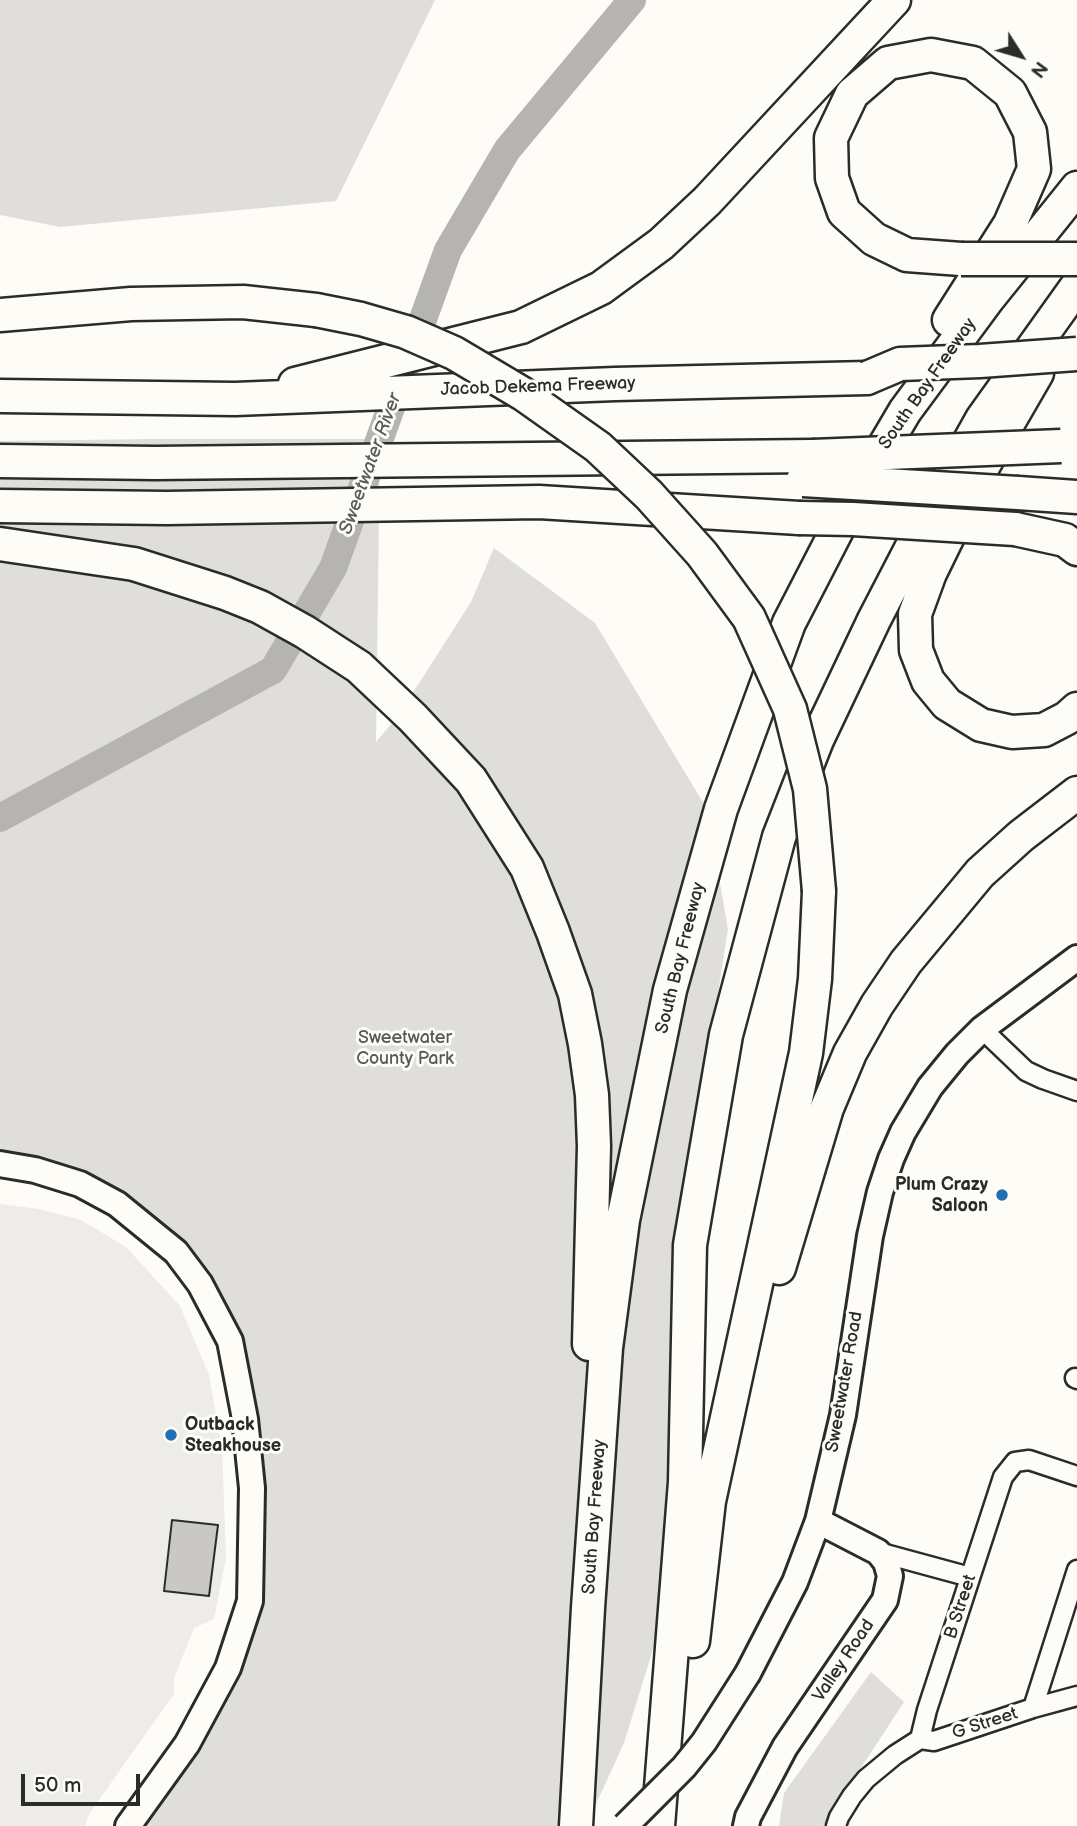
<!DOCTYPE html>
<html>
<head>
<meta charset="utf-8">
<style>
	body { margin:0 }
	#map { position:relative; width:1077px; height:1826px; overflow:hidden; background:#fdfcf7; font-family:"Balsamiq Sans",sans-serif }
	canvas { display:block }
	.north { position:absolute; left:986px; top:21px; width:70px; height:70px; -webkit-text-stroke:5px #fdfcf7; paint-order:stroke; rotate:127deg; font-size:19px; font-weight:700; line-height:28px; text-align:center; color:#2b2b2b }
	.north::after { content:''; display:block; margin:auto; width:24px; height:32px; background:#2b2b2b; clip-path:polygon(50% 0,100% 100%,50% 72%,0 100%) }
	.scale { position:absolute; left:21px; top:1774px; width:119px; height:32px; box-sizing:border-box; border:4px solid #2b2b2b; border-top:0; padding-left:9px; font-size:21px; line-height:24px; white-space:nowrap; color:#2b2b2b; -webkit-text-stroke:5px #fdfcf7; paint-order:stroke }
</style>
</head>
<body>
<div id="map">
<canvas width="1077" height="1826"></canvas>
<div class="north">N</div>
<div class="scale">50 m</div>
</div>
<script>
const context = document.querySelector('canvas').getContext('2d');
context.lineJoin = 'round';
function fillPath(path, color) { context.fillStyle = color; context.fill(path, 'evenodd'); }
const toPath = rows => new Path2D(rows.map(r => 'M' + r).join(''));
function stroke(path, color, width, dash) { context.strokeStyle = color; context.lineWidth = width; context.lineCap = dash ? 'butt' : 'round'; context.setLineDash(dash || []); context.stroke(path); }
function drawText(font, color, halo, rows, align = 'center') {
  context.font = font + ' "Balsamiq Sans",sans-serif'; context.lineWidth = 6; context.setLineDash([]); context.textBaseline = 'middle'; context.strokeStyle = halo; context.fillStyle = color; for (const [text, x, y, turn = 0] of rows) {
    context.save(); context.translate(x, y); context.rotate((+turn || 0) * Math.PI / 180); context.textAlign = isNaN(turn) ? turn : align; if (halo) context.strokeText(text, 0, 0); context.fillText(text, 0, 0); context.restore();
  }
}
fillPath(toPath([
	[0,1204,39,1209,81,1220,126,1247,180,1306,209,1375,222,1448,226,1558,214,1619,194,1628,174,1678,174,1694,89,1814,85,1826,0,1826]
]), '#edece8');
fillPath(toPath([
	[0,0,435,0,336,201,60,227,0,215],
	[152,439,380,439,376,742,398,716,471,602,494,548,595,623,707,809,728,929,711,1038,678,1569,624,1743,586,1826,128,1826,175,1762,250,1600,229,1342,135,1216,0,1164,0,441],
	[871,1672,904,1702,823,1826,779,1826,784,1793]
]), '#dfdeda');
stroke(toPath([
	[0,818,273,670,333,568,448,250,507,150,632,0]
]), '#b5b4b1', 28);
const building = toPath([
	[172,1520,218,1525,209,1596,164,1591,172,1520]
]);
fillPath(building, '#c9c8c4');
stroke(building, '#2b2b2b', 2);
const street = toPath([
	[982,1029,1026,1071,1043,1079,1077,1091],
	[1075,1378,1077,1379],
	[878,1552,970,1577],
	[1033,1708,1077,1570],
	[920,1739,927,1710,1003,1477,1015,1462,1029,1460,1077,1476],
	[836,1826,839,1817,852,1796,866,1779,895,1755,920,1739,934,1741,1033,1708,1077,1696]
]);
const secondary = toPath([
	[0,1164,35,1170,80,1184,117,1204,176,1252,200,1284,230,1341,245,1419,252,1488,250,1601,228,1668,187,1744,128,1826],
	[748,1673,795,1582,818,1521,843,1415,870,1236,880,1192,891,1159,903,1132,930,1087,957,1054,982,1029,1077,958],
	[746,1826,748,1817,785,1747,885,1600,890,1576,886,1562,878,1552,818,1521]
]);
const highway = toPath([
	[0,315,131,304,243,302,316,310],
	[949,320,1010,224,1034,169,1030,132,1010,93,973,63,931,55,888,63,852,94,831,138,832,178,844,212,874,239,907,255,961,259],
	[1037,373,978,475,930,573,915,614,916,650,928,681,947,704,981,725,1012,732,1044,730,1067,718,1077,709],
	[295,384,521,327,601,288,661,244,707,201,894,0],
	[0,396,235,399,615,384,867,378],
	[0,461,155,463,813,456],
	[1018,493,1077,497],
	[0,506,167,508,539,502,799,518],
	[1015,529,1065,540,1077,549],
	[0,544,134,564,225,593,260,607,305,632,359,667,413,718,471,780,527,868,553,932,575,994,585,1044,592,1095,594,1146,589,1344],
	[779,1268,827,1108,850,1053,877,1005,906,962,980,873,1021,836,1077,793],
	[693,1641,709,1501,806,1053,815,979,819,891],
	[576,1826,588,1608,606,1348,623,1220,670,990,721,809,789,623,852,501,905,411,987,300,1077,188],
	[658,1826,685,1482,690,1245,726,1035,779,837,817,740,874,620,931,510,982,419,1077,286]
]);
stroke(street, '#2b2b2b', 23);
stroke(secondary, '#2b2b2b', 30);
stroke(highway, '#2b2b2b', 37);
stroke(street, '#fdfcf7', 18);
stroke(secondary, '#fdfcf7', 24);
stroke(highway, '#fdfcf7', 32);
const secondaryBridge = toPath([
	[625,1826,684,1767,704,1742,748,1673]
]);
const highwayBridge = toPath([
	[961,259,1077,259],
	[316,310,361,319,406,332,454,353,523,394,598,447,649,495,702,554,749,618,790,709,810,789,819,891],
	[867,378,900,364,980,361,1077,354],
	[813,456,1061,446],
	[803,480,1018,493],
	[799,518,853,519,1015,529]
]);
stroke(secondaryBridge, '#2b2b2b', 30, []);
stroke(highwayBridge, '#2b2b2b', 37, []);
stroke(secondaryBridge, '#fdfcf7', 24);
stroke(highwayBridge, '#fdfcf7', 32);
for (const [x, y, r, color] of [
	[1002,1195,7,"#1f6fb2"],
	[171,1435,7,"#1f6fb2"]
]) { const dot = new Path2D(); dot.arc(x, y, r, 0, 2 * Math.PI); context.fillStyle = color; context.fill(dot); stroke(dot, '#fdfcf7', 2.5); }
drawText('18px', '#2b2b2b', '#fdfcf7', [
	["South Bay Freeway",928,384,-55],
	["Jacob Dekema Freeway",538,387,-2],
	["South Bay Freeway",681,958,-76],
	["Sweetwater Road",845,1382,-80],
	["South Bay Freeway",595,1517,-86],
	["B Street",961,1607,-72],
	["Valley Road",844,1661,-56],
	["G Street",985,1724,-18]
]);
drawText('18px', '#585857', '#fdfcf7', [
	["Sweetwater",405,1038],
	["County Park",405,1059]
]);
drawText('bold 18px', '#2b2b2b', '#fdfcf7', [
	["Plum Crazy",988,1185],
	["Saloon",988,1206],
	["Outback",185,1425,"left"],
	["Steakhouse",185,1446,"left"]
], 'right');
drawText('italic 19px', '#5b5b5a', '#fdfcf7', [
	["Sweetwater River",371,464,-70]
]);
</script>
</body>
</html>
